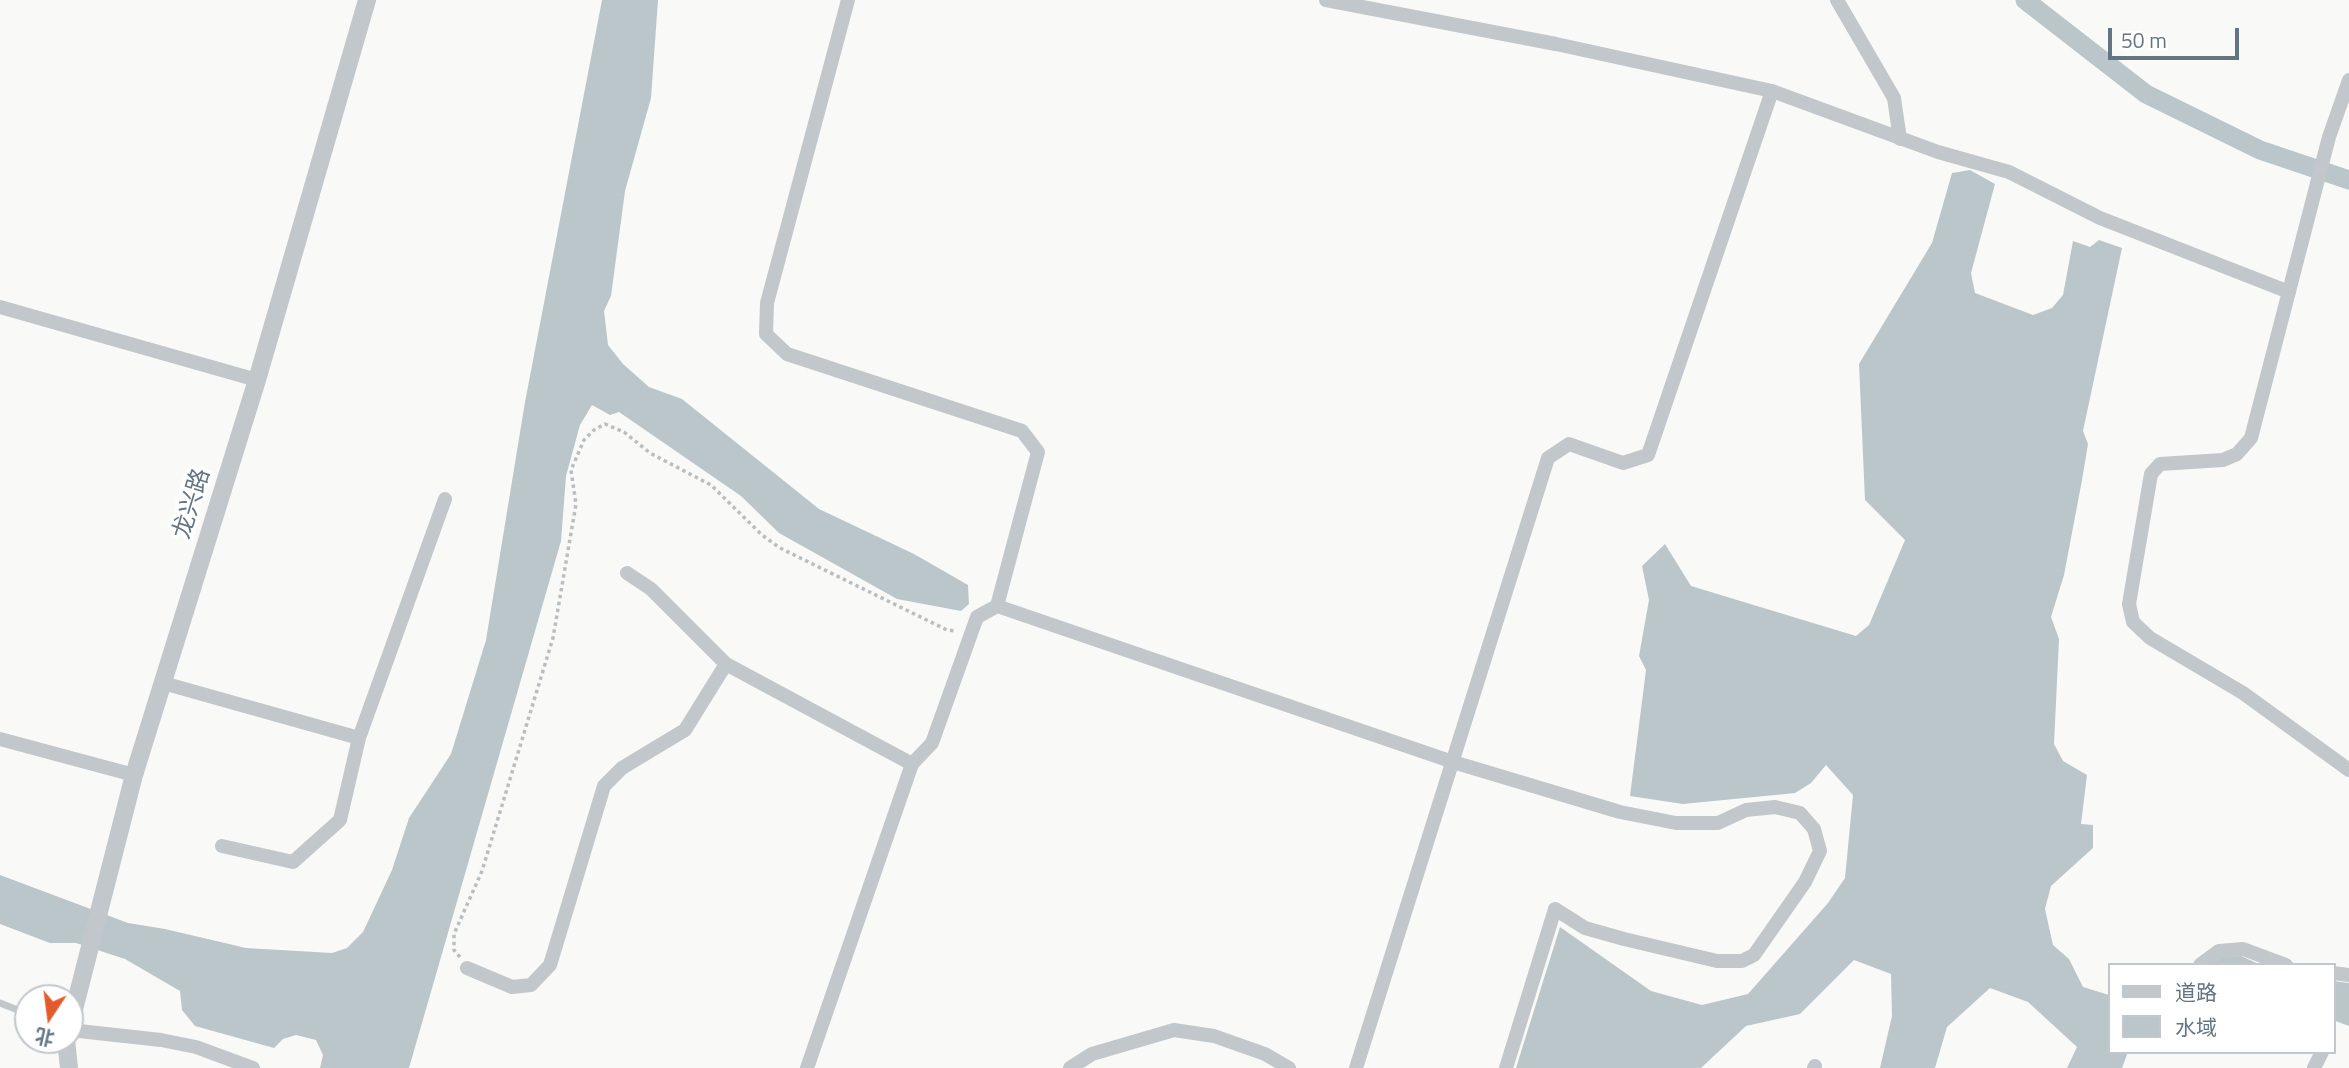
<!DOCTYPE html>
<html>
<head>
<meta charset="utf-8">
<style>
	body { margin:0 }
	#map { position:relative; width:2349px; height:1068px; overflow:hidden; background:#f9f9f7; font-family:"Titillium Web","Noto Sans SC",sans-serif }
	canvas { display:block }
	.legend { position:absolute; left:2108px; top:963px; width:228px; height:91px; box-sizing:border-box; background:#fff; border:2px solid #c1c7cd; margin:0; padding:9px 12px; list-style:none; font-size:21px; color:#647482 }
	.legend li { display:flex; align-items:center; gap:14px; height:35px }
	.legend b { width:35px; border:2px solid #c1c7cd }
	.north { position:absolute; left:14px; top:984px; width:70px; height:70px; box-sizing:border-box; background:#fff; border:2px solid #c1c7cd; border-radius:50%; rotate:193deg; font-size:19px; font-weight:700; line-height:28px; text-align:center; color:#647482 }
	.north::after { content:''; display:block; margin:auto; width:24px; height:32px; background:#e35b2d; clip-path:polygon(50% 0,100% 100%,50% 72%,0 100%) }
	.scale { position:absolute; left:2108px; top:28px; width:131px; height:32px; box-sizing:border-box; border:4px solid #647482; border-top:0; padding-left:9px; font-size:21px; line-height:24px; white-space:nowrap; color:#647482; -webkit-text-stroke:5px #fff; paint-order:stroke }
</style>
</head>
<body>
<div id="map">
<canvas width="2349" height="1068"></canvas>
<ul class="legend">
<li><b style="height:9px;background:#c2c7cb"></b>道路</li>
<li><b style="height:19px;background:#bbc6cb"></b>水域</li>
</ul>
<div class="north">北</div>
<div class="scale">50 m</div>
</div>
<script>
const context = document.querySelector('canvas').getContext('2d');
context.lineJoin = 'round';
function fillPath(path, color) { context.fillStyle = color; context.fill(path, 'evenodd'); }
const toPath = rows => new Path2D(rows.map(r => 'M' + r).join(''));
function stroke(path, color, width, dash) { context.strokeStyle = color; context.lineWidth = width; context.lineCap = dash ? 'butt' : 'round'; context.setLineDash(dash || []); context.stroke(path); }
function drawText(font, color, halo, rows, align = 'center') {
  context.font = font + ' "Titillium Web","Noto Sans SC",sans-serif'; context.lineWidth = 7; context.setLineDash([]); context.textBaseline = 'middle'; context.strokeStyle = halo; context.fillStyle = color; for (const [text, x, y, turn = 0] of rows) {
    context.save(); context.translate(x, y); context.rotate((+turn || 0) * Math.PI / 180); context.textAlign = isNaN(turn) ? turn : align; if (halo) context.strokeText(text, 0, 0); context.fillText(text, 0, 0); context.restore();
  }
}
fillPath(toPath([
	[602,0,658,0,651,98,625,191,611,296,604,311,608,345,623,364,649,387,682,399,819,509,914,554,968,585,969,604,961,611,897,599,779,533,741,496,619,412,610,415,592,405,580,425,566,476,561,541,409,1068,320,1068,323,1055,316,1040,296,1035,283,1039,274,1048,195,1026,182,1010,180,991,125,959,76,943,50,943,0,924,0,875,128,923,165,929,246,948,332,953,347,948,363,932,392,870,409,818,451,754,486,640,525,402],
	[1970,170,1995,184,1971,273,1975,293,2033,315,2052,308,2063,295,2073,241,2090,247,2099,240,2122,248,2083,431,2088,444,2082,480,2064,575,2051,617,2059,639,2054,744,2063,761,2087,775,2081,824,2093,825,2093,848,2051,886,2045,909,2053,945,2069,959,2083,987,2109,995,2109,1052,2128,1052,2122,1068,2067,1068,2077,1047,2028,1002,1990,988,1947,1027,1935,1068,1880,1068,1892,1016,1891,974,1854,960,1800,1014,1746,1026,1701,1068,1516,1068,1560,927,1651,991,1702,1005,1748,994,1828,903,1845,878,1853,795,1826,765,1811,783,1795,793,1683,804,1630,796,1646,670,1639,656,1649,600,1642,566,1665,544,1691,586,1856,636,1869,625,1905,540,1865,500,1859,364,1932,243,1952,173],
	[2241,956,2261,965,2211,965,2222,957],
	[2333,981,2349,983,2349,1026,2333,1020]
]), '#bbc6cb');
stroke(toPath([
	[2025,0,2146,94,2260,150,2349,180]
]), '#bbc6cb', 19);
stroke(toPath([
	[460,957,454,950,454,934,482,871,553,638,576,504,571,470,584,440,594,430,605,424,624,432,650,453,711,485,762,535,780,548,947,630,956,631]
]), '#babec1', 3.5, [3.5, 3.5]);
stroke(toPath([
	[0,1003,28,1014]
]), '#c2c7cb', 7);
stroke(toPath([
	[1326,0,1556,44,1772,91,1938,152,2009,172,2100,218,2289,292],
	[1837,0,1894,98,1900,139],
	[2349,80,2329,137,2251,438,2237,454,2223,460,2160,464,2151,474,2129,604,2133,622,2150,638,2243,693,2349,770],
	[0,307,257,380],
	[627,573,651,589,726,664],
	[997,606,1453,762,1620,812,1676,823,1718,823,1746,810,1775,807,1800,813,1814,829,1820,851,1805,882,1754,955,1742,961,1717,961,1624,939,1585,928,1555,909,1506,1068],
	[163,683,359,738,445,499],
	[0,739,134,775],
	[222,846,293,862,340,820,359,738],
	[2200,965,2219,951,2243,949,2286,965],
	[467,968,512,987,531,985,550,965,604,786,622,768,685,730,726,664,912,764],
	[2333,973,2349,975],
	[70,1030,161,1040,196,1047,253,1068],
	[807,1068,912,764,932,743,977,617,997,606,1038,452,1022,431,787,354,766,334,767,303,848,0],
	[1070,1068,1092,1054,1174,1030,1214,1036,1265,1054,1289,1068],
	[1356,1068,1548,458,1569,444,1623,463,1648,455,1772,91],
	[1814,1068,1815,1066],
	[2314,1068,2322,1052]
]), '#c2c7cb', 14);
stroke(toPath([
	[70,1025,134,775,257,380,367,0],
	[66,1040,69,1068]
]), '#c2c7cb', 18);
drawText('24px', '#647482', '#fff', [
	["龙兴路",193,504,-73]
]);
</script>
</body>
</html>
